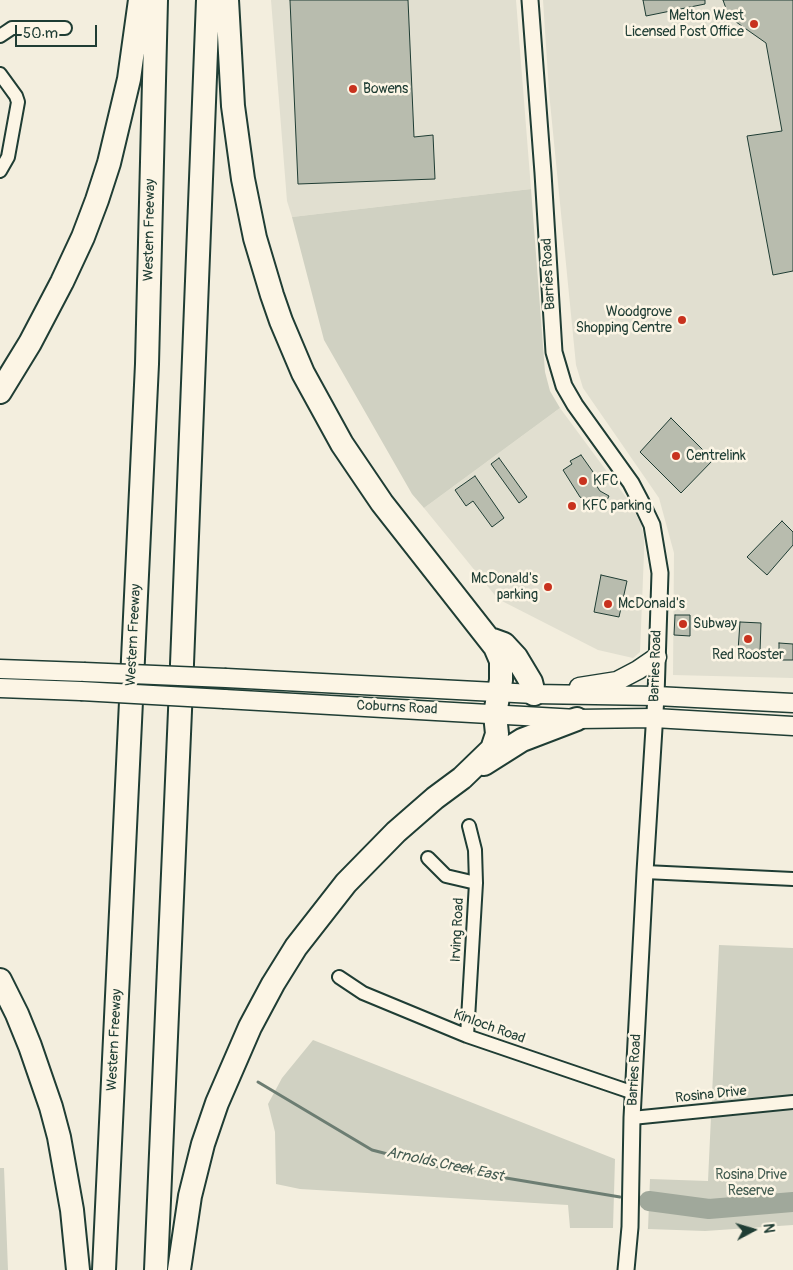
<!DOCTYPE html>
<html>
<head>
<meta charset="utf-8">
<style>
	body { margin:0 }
	#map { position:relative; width:793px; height:1270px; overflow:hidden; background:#f3eede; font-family:Pangolin,sans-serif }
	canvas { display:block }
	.north { position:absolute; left:728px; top:1205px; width:50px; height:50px; -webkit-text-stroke:4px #fcf5e5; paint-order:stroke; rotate:84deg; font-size:14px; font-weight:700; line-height:20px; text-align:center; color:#1f3d34 }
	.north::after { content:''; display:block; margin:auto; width:18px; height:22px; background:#1f3d34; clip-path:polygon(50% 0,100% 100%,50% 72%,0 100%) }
	.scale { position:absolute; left:15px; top:25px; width:82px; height:22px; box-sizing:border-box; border:2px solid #1f3d34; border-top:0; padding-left:6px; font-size:15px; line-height:18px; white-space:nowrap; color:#1f3d34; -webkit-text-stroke:4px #fcf5e5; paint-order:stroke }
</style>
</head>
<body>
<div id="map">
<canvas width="793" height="1270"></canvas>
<div class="north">N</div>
<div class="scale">50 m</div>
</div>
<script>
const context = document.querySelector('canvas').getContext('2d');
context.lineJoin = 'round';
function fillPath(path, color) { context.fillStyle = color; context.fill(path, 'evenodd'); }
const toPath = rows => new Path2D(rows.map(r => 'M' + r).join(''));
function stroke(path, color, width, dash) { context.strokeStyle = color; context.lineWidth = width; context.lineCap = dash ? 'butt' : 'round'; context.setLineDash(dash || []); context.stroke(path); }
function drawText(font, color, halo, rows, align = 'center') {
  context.font = font + ' Pangolin,sans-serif'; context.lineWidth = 5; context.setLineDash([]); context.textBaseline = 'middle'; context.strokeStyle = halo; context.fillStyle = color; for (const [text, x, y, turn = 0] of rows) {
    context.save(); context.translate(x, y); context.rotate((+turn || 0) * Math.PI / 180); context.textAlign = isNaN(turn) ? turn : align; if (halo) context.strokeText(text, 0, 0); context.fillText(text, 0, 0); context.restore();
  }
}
fillPath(toPath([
	[271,0,516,0,531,189,292,217,287,201],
	[543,0,793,0,793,678,673,675,674,553,659,498,583,388,576,365,549,92],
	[560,408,628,500,641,524,644,537,644,553,640,652,633,658,598,650,498,599,424,508]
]), '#e1dfd0');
fillPath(toPath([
	[531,189,545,372,550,391,560,408,424,508,412,494,324,340,292,217],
	[719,945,793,948,793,1225,705,1231,648,1229,650,1179,708,1181],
	[313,1040,615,1159,613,1228,570,1228,568,1205,300,1189,276,1184,275,1132,268,1104,282,1078],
	[0,1168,4,1168,8,1270,0,1270]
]), '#d0d1c2');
stroke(toPath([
	[258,1082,372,1150,434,1166,620,1197],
	[640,1200,649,1201]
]), '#6c7d72', 3);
stroke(toPath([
	[649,1201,709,1209,793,1202]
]), '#a0a89b', 20);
const building = toPath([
	[290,0,408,0,414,137,433,135,435,179,298,184,290,0],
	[643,0,705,0,705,4,646,16,643,0],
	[723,0,793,0,793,271,773,275,747,136,782,131,766,43,729,17,723,0],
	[671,418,713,460,681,493,640,452,671,418],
	[581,455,598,479,594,482,600,491,609,496,602,510,580,497,563,470,572,464,570,461,581,455],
	[499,458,527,497,519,503,491,464,499,458],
	[475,476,504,518,492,527,473,501,466,506,455,490,475,476],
	[782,521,793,532,793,545,767,575,747,557,782,521],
	[601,575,627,581,619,617,594,612,601,575],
	[675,615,690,615,690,636,674,635,675,615],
	[740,622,761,623,760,652,738,651,740,622],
	[779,643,793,644,793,660,779,660,779,643]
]);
fillPath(building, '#b8bcae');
stroke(building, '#1f3d34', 1);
const minor = toPath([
	[0,36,12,28,65,28],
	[0,74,16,96,18,102,8,157,0,171],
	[428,858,446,876,476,883],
	[645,872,793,879],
	[339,977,363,993,467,1036,634,1093],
	[467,1036,476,883,475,850,469,826],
	[632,1118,793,1102]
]);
const tertiary = toPath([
	[530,0,543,173,554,352,564,386,575,405,631,483,642,504,652,525,660,573,656,696,645,872,632,1118,630,1227,626,1270]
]);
const secondary = toPath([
	[0,669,84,672],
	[226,678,534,694,656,696,793,703],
	[579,687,617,681,638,670,657,657],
	[0,688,81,691],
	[224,699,577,719,654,718,793,726]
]);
const motorway = toPath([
	[0,392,30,343,62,282,83,237,97,200,109,163,129,79,140,0],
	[493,640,504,644,516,657,531,682,534,694],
	[484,764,522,740,577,719],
	[0,980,17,1014,30,1046,51,1107,59,1137,72,1210,78,1270],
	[104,1270,147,364,156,0],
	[156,1270,182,664,208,0],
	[179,1270,190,1196,203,1144,217,1103,250,1027,273,984,296,947,346,883,396,832,435,798,462,778,492,749,497,734,495,714,501,680,501,661,495,647,382,503,342,444,303,373,281,321,272,295,255,238,243,179,233,106,227,0]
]);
stroke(minor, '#1f3d34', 16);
stroke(tertiary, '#1f3d34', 19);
stroke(secondary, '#1f3d34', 21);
stroke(motorway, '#1f3d34', 26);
stroke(minor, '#fcf5e5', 12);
stroke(tertiary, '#fcf5e5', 15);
stroke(secondary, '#fcf5e5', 18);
stroke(motorway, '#fcf5e5', 22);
const secondaryBridge = toPath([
	[84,672,226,678],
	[81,691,224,699]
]);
stroke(secondaryBridge, '#1f3d34', 21, []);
stroke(secondaryBridge, '#fcf5e5', 18);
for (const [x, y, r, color] of [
	[754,24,5,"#c8321e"],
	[353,89,5,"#c8321e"],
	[682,320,5,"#c8321e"],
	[676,456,5,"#c8321e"],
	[583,481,5,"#c8321e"],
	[572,506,5,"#c8321e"],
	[548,587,5,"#c8321e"],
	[608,604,5,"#c8321e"],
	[683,624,5,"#c8321e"],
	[748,639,5,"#c8321e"]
]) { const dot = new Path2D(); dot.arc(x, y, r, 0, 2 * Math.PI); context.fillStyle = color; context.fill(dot); stroke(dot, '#fcf5e5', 2); }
drawText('14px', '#1f3d34', '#fcf5e5', [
	["Melton West",744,16,"right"],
	["Licensed Post Office",744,32,"right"],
	["Bowens",363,89],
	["Woodgrove",672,312,"right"],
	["Shopping Centre",672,328,"right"],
	["Centrelink",686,456],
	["KFC",593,481],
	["KFC parking",582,506],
	["McDonald's",538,579,"right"],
	["parking",538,595,"right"],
	["McDonald's",618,604],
	["Subway",693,624],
	["Red Rooster",748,655,"center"]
], 'left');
drawText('14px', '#1f3d34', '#fcf5e5', [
	["Western Freeway",150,230,-89],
	["Barries Road",549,274,-93],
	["Western Freeway",134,635,-87],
	["Barries Road",656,666,-88],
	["Coburns Road",397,708,3],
	["Irving Road",458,930,-87],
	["Kinloch Road",489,1027,20],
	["Western Freeway",115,1040,-87],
	["Barries Road",635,1070,-87],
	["Rosina Drive",711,1095,-6]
]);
drawText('14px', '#425b50', '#fcf5e5', [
	["Rosina Drive",751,1175],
	["Reserve",751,1191]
]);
drawText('italic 15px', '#465d53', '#fcf5e5', [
	["Arnolds Creek East",445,1165,12]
]);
</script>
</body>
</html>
